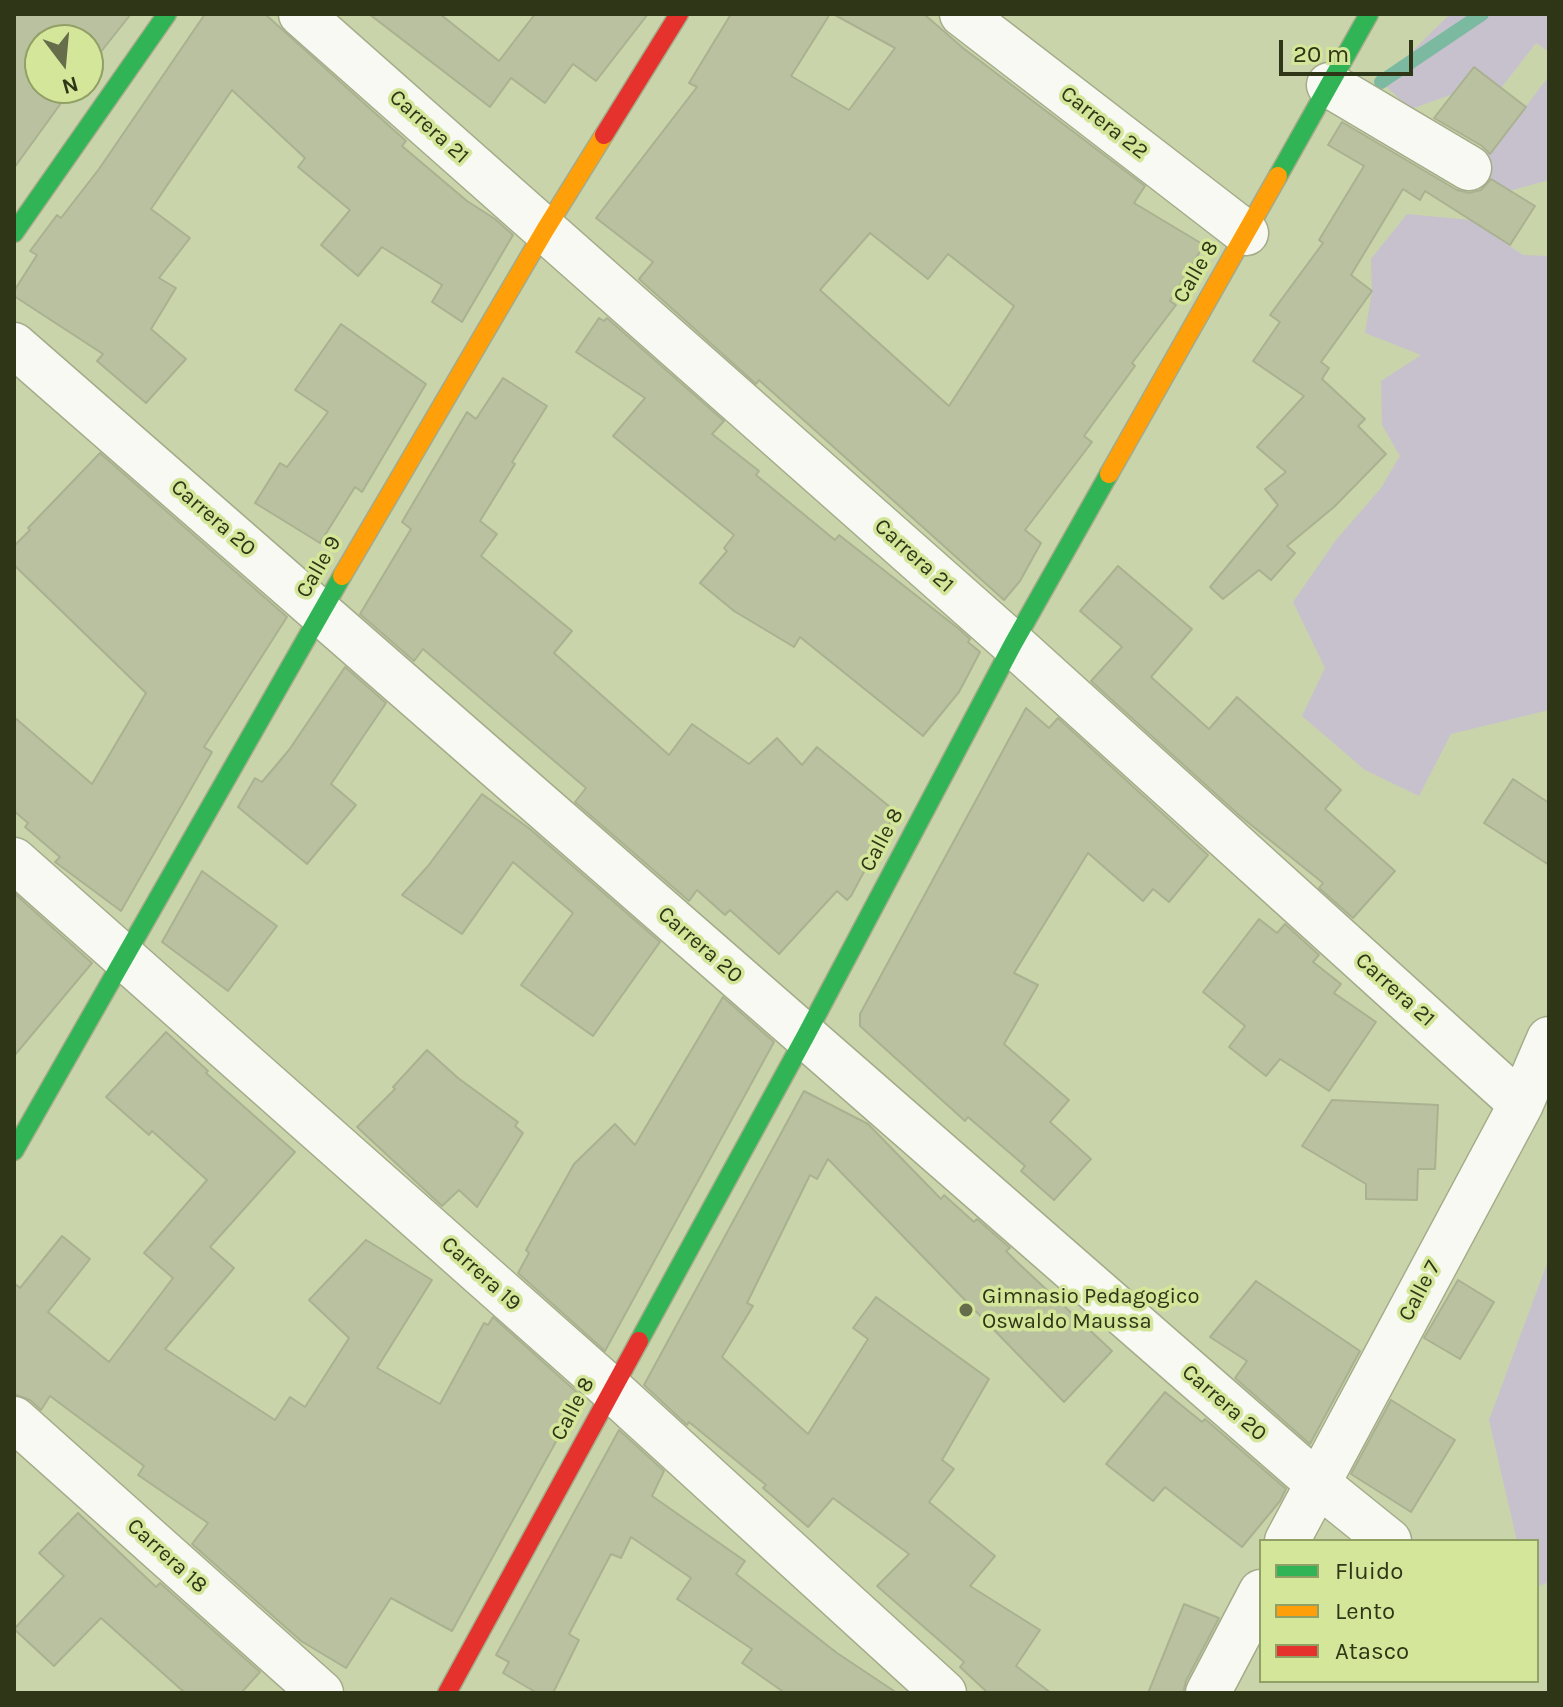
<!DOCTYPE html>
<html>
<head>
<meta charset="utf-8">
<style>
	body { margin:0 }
	#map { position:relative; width:1563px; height:1707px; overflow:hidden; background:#cad4aa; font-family:Karla,sans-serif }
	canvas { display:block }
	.frame { position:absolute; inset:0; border:16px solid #2f3617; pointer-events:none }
	.legend { position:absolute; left:1259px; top:1539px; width:280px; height:144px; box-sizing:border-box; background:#d3e699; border:2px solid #91a065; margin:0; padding:10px 14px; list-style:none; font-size:24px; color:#2f3617 }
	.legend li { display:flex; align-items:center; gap:16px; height:40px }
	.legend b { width:40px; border:2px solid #91a065 }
	.north { position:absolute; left:24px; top:24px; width:80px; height:80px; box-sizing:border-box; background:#d3e699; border:2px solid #91a065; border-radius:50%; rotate:164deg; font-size:22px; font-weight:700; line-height:32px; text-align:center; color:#2f3617 }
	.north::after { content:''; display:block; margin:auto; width:28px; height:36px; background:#656d4a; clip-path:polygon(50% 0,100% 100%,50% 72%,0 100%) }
	.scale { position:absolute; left:1279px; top:40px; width:134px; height:36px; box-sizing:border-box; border:4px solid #2f3617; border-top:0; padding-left:10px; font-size:24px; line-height:28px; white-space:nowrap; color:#2f3617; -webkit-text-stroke:6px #d3e699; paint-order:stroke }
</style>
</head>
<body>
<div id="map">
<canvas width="1563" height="1707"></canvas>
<div class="frame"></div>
<ul class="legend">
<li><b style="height:10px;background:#30b455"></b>Fluido</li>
<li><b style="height:10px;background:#ff9f0a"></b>Lento</li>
<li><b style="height:10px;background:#e5322d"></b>Atasco</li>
</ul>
<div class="north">N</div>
<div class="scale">20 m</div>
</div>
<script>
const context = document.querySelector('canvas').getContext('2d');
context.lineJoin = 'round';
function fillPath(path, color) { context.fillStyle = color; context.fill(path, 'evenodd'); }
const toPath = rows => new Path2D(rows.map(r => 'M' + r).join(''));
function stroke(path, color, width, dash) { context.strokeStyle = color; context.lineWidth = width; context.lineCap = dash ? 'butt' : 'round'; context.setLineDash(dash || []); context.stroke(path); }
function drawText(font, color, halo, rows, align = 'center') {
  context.font = font + ' Karla,sans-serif'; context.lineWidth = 7; context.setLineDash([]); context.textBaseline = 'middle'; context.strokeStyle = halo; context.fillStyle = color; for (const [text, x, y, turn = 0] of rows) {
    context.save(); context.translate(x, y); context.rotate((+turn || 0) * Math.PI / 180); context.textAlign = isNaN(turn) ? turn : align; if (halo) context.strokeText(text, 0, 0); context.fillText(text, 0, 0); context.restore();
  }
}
fillPath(toPath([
	[1450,14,1549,14,1549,52,1536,43,1501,88,1453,94,1411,109,1381,82],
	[1549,76,1549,180,1509,191,1473,167,1505,134],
	[1407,214,1471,220,1523,255,1549,256,1549,710,1451,734,1419,796,1365,770,1302,716,1325,668,1293,602,1336,540,1381,488,1400,456,1382,425,1381,381,1421,355,1365,333,1372,291,1371,259],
	[1549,1258,1549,1582,1537,1587,1537,1541,1517,1541,1489,1420]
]), '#c7c1ce');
stroke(toPath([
	[1381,82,1482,14]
]), '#7cb9a1', 14);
const building = toPath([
	[14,14,131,14,88,68,88,40,40,40,40,88,72,88,14,168,14,14],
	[205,14,265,14,406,141,402,146,467,201,495,219,513,235,462,322,432,302,442,285,382,247,358,276,321,245,350,210,298,167,305,158,232,90,151,209,190,238,159,278,176,288,151,329,186,359,146,403,97,361,103,354,14,296,14,291,37,255,30,251,57,215,61,218,99,169,205,14],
	[369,14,440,14,499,61,535,14,648,14,596,81,573,64,545,103,511,78,490,107,369,14],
	[731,14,830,14,791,76,849,110,895,48,833,14,924,14,963,48,1145,186,1134,203,1204,245,1170,301,1176,305,1132,363,1135,366,1084,436,1092,442,1025,530,1041,543,1020,581,1004,600,759,380,756,384,639,279,653,262,596,218,697,87,689,83,731,14],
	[870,233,928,279,948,254,1014,306,949,406,820,290,870,233],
	[1474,67,1526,107,1490,154,1482,146,1434,118,1474,67],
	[1342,122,1457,190,1469,193,1481,190,1491,179,1535,206,1510,245,1425,191,1420,200,1403,189,1351,275,1372,291,1321,362,1329,368,1322,379,1365,419,1358,426,1386,454,1334,507,1287,546,1295,553,1271,580,1259,570,1223,599,1210,587,1278,505,1265,489,1286,472,1257,447,1304,396,1253,361,1280,322,1270,315,1323,243,1319,240,1364,166,1328,145,1342,122],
	[599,318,604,321,607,318,724,421,712,434,759,471,756,475,835,540,839,535,959,629,970,639,968,642,980,652,959,692,923,736,800,637,794,647,734,611,700,583,727,551,724,548,734,535,613,436,645,398,576,352,599,318],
	[341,324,426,384,362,492,355,487,320,543,255,503,280,463,287,467,328,412,295,390,341,324],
	[503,378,547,406,512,462,515,464,480,521,497,534,481,556,572,631,554,653,669,755,692,724,749,764,777,738,802,765,817,747,896,812,851,896,847,900,837,891,779,954,730,910,725,915,697,890,689,901,575,802,586,788,423,649,414,661,360,614,411,529,402,522,467,412,476,419,503,378],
	[100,453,287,617,204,747,212,752,121,911,55,862,60,857,25,827,28,823,14,811,14,717,92,784,146,693,14,565,14,546,30,530,28,528,100,453],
	[1118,566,1192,629,1151,677,1209,729,1237,697,1341,790,1325,809,1395,871,1353,918,1319,888,1323,883,1240,816,1091,681,1122,647,1080,611,1118,566],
	[345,667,386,703,331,784,356,805,307,864,238,807,255,778,262,782,289,750,345,667],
	[1026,708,1049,728,1058,718,1208,855,1169,902,1153,889,1143,901,1088,853,1014,973,1038,985,1004,1044,1069,1100,1050,1122,1091,1159,1054,1200,1021,1171,1025,1166,968,1117,965,1121,860,1026,860,1014,1026,708],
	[1513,779,1549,803,1549,865,1484,823,1513,779],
	[482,794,530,829,660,942,593,1036,521,985,573,913,513,862,462,934,402,895,428,866,482,794],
	[202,871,277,926,228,991,162,942,202,871],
	[14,893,92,963,14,1056,14,893],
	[1259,919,1277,933,1285,924,1319,955,1313,962,1341,984,1334,993,1376,1022,1329,1091,1280,1059,1266,1076,1229,1047,1245,1026,1203,992,1259,919],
	[723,997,774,1042,605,1351,518,1273,529,1253,526,1250,574,1164,615,1124,635,1145,723,997],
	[166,1032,208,1071,206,1073,295,1152,210,1247,234,1268,165,1349,275,1420,290,1397,305,1407,349,1338,309,1300,366,1240,432,1280,377,1368,440,1404,484,1323,488,1325,493,1317,581,1396,452,1631,391,1598,346,1668,301,1641,192,1544,208,1523,138,1475,144,1466,50,1396,41,1410,30,1400,14,1394,14,1283,20,1288,62,1236,90,1259,48,1312,109,1362,173,1278,144,1253,207,1180,152,1131,149,1135,106,1097,166,1032],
	[427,1050,458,1078,518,1122,515,1126,523,1133,477,1207,459,1190,442,1206,357,1127,395,1089,393,1087,427,1050],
	[804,1091,868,1124,941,1199,944,1195,974,1222,977,1219,1010,1248,1006,1251,1016,1261,1112,1351,1064,1402,828,1159,817,1179,810,1175,747,1303,753,1306,722,1357,808,1434,868,1339,853,1328,876,1297,989,1379,942,1460,954,1469,929,1502,995,1556,970,1586,1040,1630,1016,1666,1051,1693,988,1693,960,1667,964,1662,877,1586,909,1554,833,1498,808,1527,763,1488,766,1485,689,1422,687,1425,644,1385,804,1091],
	[1332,1100,1438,1105,1435,1169,1418,1169,1417,1200,1366,1199,1366,1184,1302,1146,1332,1100],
	[1458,1280,1494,1302,1460,1359,1424,1338,1458,1280],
	[1256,1281,1360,1351,1310,1444,1235,1378,1247,1361,1210,1337,1256,1281],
	[1165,1392,1202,1422,1205,1419,1286,1489,1280,1501,1242,1547,1165,1487,1153,1501,1106,1464,1165,1392],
	[1391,1400,1455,1440,1411,1512,1351,1474,1391,1400],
	[619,1430,664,1471,652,1496,745,1561,736,1574,837,1653,897,1693,785,1693,742,1663,752,1649,677,1599,691,1578,631,1537,621,1558,611,1554,569,1634,579,1640,553,1693,537,1693,503,1673,509,1662,496,1655,619,1430],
	[78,1513,156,1587,160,1583,260,1672,241,1693,185,1693,101,1618,54,1666,14,1629,64,1576,39,1553,78,1513],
	[1184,1604,1219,1618,1186,1681,1183,1693,1148,1693,1184,1604]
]);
fillPath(building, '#b9c1a1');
stroke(building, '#aab190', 2);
const street = toPath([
	[301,14,1013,644,1521,1104],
	[962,14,1246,233],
	[1329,85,1469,168],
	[14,345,1317,1483,1389,1541],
	[14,860,611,1389,944,1693],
	[14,1419,321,1693],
	[1287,1541,1521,1104,1549,1039],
	[1208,1693,1261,1592]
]);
const fast = toPath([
	[1278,176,1369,14],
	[14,233,167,14],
	[14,1151,342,576],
	[639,1341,805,1037,1013,644,1109,474]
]);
const slow = toPath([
	[1109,474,1278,176],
	[342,576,545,230,604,135]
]);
const jam = toPath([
	[604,135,679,14],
	[447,1693,639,1341]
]);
stroke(street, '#a3ab89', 47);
stroke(fast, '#a3ab89', 21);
stroke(slow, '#a3ab89', 21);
stroke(jam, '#a3ab89', 21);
stroke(street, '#f7f9f2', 44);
stroke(fast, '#30b455', 18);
stroke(slow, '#ff9f0a', 18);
stroke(jam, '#e5322d', 18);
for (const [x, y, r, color] of [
	[966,1310,8,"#656d4a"]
]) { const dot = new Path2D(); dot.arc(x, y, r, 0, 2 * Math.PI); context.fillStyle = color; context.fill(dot); stroke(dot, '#d3e699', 3); }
drawText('22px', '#2f3617', '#d3e699', [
	["Carrera 22",1104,123,38],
	["Carrera 21",429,127,42],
	["Calle 8",1196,272,-60],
	["Carrera 20",213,518,41],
	["Carrera 21",914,556,42],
	["Calle 9",319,567,-60],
	["Calle 8",882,840,-62],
	["Carrera 20",700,945,41],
	["Carrera 21",1395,990,42],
	["Carrera 19",481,1274,42],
	["Calle 7",1420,1291,-62],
	["Carrera 20",1224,1403,41],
	["Calle 8",573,1409,-62],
	["Carrera 18",167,1556,42]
]);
drawText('22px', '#2f3617', '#d3e699', [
	["Gimnasio Pedagogico",982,1297],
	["Oswaldo Maussa",982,1322]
], 'left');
</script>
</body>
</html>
